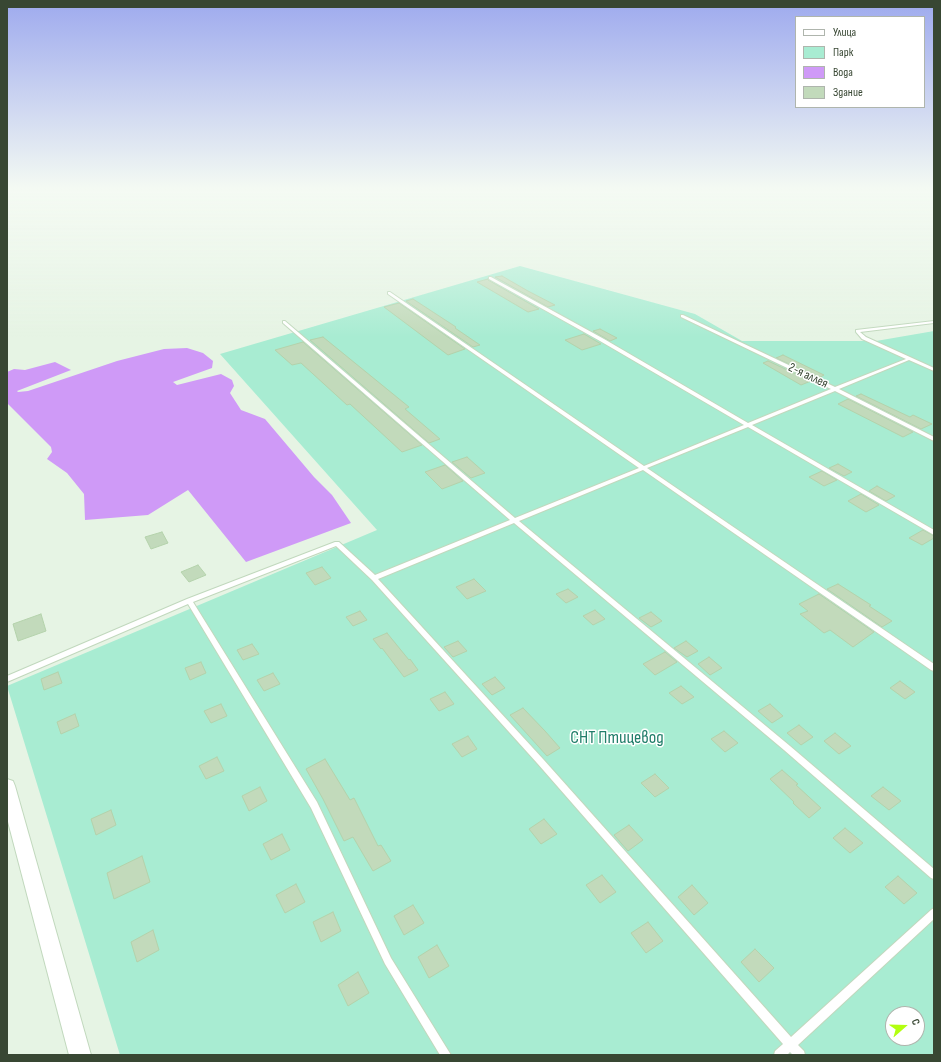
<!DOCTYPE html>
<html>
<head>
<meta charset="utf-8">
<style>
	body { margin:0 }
	#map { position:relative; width:941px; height:1062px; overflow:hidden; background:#e6f4e4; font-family:"Sofia Sans Condensed",sans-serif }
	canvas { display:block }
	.frame { position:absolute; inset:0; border:8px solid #384733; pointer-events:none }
	.legend { position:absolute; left:795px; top:16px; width:130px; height:92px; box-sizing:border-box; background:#fff; border:1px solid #afb5ad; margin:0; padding:5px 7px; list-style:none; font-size:12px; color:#384733 }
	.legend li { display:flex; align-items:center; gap:8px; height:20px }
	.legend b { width:20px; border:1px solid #afb5ad }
	.north { position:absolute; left:885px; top:1006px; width:40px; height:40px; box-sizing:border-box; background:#fff; border:1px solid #afb5ad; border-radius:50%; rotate:70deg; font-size:11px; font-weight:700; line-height:16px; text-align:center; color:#384733 }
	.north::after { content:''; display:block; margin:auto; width:14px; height:18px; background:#b3ff10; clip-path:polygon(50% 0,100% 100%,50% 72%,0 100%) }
</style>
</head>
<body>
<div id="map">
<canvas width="941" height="1062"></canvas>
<div class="frame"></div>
<ul class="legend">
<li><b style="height:5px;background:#fff"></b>Улица</li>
<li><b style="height:11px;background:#a8ecd2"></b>Парк</li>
<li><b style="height:11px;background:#cf9af7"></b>Вода</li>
<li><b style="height:11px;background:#c2dabb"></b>Здание</li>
</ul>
<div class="north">С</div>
</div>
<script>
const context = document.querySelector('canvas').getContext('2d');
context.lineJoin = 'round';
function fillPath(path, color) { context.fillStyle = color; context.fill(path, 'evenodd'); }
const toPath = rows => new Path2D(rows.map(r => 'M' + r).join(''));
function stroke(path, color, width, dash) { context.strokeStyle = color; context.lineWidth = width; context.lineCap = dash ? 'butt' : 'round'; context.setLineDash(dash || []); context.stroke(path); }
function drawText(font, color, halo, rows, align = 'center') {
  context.font = font + ' "Sofia Sans Condensed",sans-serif'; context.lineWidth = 3; context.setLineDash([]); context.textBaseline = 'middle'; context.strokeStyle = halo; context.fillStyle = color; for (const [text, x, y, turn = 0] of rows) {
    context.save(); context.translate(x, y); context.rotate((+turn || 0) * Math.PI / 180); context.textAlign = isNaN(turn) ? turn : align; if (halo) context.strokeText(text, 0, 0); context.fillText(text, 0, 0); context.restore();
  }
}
fillPath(toPath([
	[520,266,695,314,742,341,876,341,934,331,934,1055,120,1055,7,686,377,530,220,354],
	[893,1014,917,1014,917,1038,893,1038]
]), '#a8ecd2');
fillPath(toPath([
	[187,348,203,353,213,361,212,368,173,382,177,385,221,374,232,380,234,386,230,393,241,410,265,419,314,477,332,495,351,523,246,562,188,490,148,515,85,520,84,494,67,473,47,459,52,452,51,447,7,403,7,372,14,369,25,370,55,362,71,370,17,391,18,392,28,391,117,361,164,349]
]), '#cf9af7');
const building = toPath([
	[502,276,528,291,555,305,548,307,495,277,502,276],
	[488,279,488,280,539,309,528,312,477,282,488,279],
	[413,299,456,327,455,328,480,345,473,347,406,301,413,299],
	[399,303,465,349,448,355,384,307,399,303],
	[600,329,617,338,610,341,593,331,600,329],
	[584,334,601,344,582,350,565,340,584,334],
	[323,337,409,407,405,409,440,439,429,443,310,340,323,337],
	[303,342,422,445,402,452,350,404,347,405,301,363,292,365,275,350,303,342],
	[783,355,824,375,819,378,776,358,783,355],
	[768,361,811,381,801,385,763,363,768,361],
	[861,394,910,417,913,415,932,424,921,429,856,396,861,394],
	[848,399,913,432,903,437,838,404,848,399],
	[467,457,485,473,471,478,452,462,467,457],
	[838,464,852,472,844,476,829,468,838,464],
	[445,465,463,481,442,489,425,472,445,465],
	[822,471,837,480,824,486,809,477,822,471],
	[877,486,895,496,886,501,869,491,877,486],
	[861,494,879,505,866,512,848,501,861,494],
	[923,530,934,536,934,538,922,545,909,538,923,530],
	[162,532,168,543,151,549,145,537,162,532],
	[198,565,206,575,189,582,181,572,198,565],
	[322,567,331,578,315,585,306,573,322,567],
	[474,579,486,591,467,599,456,587,474,579],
	[838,584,871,605,869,606,892,621,882,627,827,589,838,584],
	[568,589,578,597,566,603,556,594,568,589],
	[819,594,874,632,853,647,830,630,824,633,800,614,808,611,799,604,819,594],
	[595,610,605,619,593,625,583,616,595,610],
	[360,611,367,620,353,626,346,617,360,611],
	[651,612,662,621,651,627,639,618,651,612],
	[41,614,46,631,18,641,13,624,41,614],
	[387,633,409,660,410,659,418,670,404,677,382,648,381,649,373,639,387,633],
	[458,641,467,651,453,657,444,647,458,641],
	[686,641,698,651,687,657,674,648,686,641],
	[252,644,259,654,243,660,237,650,252,644],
	[665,652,677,662,655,675,643,664,665,652],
	[709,657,722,668,710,675,698,664,709,657],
	[201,662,206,673,190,680,185,668,201,662],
	[58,672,62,683,44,690,41,679,58,672],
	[273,673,280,684,264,691,257,680,273,673],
	[495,677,505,688,492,695,482,684,495,677],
	[900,681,915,692,905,699,890,688,900,681],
	[681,686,694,697,682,704,669,693,681,686],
	[445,692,454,704,439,711,430,699,445,692],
	[221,704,227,716,211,723,204,711,221,704],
	[770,704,783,716,772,723,758,711,770,704],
	[523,708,545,731,560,748,547,756,510,715,523,708],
	[75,714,79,726,61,734,57,722,75,714],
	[799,725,813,737,801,745,787,733,799,725],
	[724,731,738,743,725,752,711,739,724,731],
	[835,733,851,746,839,754,824,741,835,733],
	[468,736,477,749,462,757,452,744,468,736],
	[217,757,224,771,206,779,199,766,217,757],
	[325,759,350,800,354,798,378,846,381,845,391,861,373,871,353,837,344,841,323,799,306,769,325,759],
	[782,770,798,784,796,785,821,808,809,818,793,803,794,802,770,779,782,770],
	[655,774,669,788,655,797,641,783,655,774],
	[260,787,267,801,249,811,242,796,260,787],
	[883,787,901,801,889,810,871,796,883,787],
	[111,810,116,825,96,835,91,819,111,810],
	[544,819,557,834,541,844,529,829,544,819],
	[629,825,643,840,628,851,614,835,629,825],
	[845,828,863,843,850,853,833,838,845,828],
	[282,834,290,850,271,860,263,844,282,834],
	[142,856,150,882,114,899,107,873,142,856],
	[602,875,616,892,600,903,586,885,602,875],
	[898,876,917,893,904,904,885,887,898,876],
	[296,884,305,902,285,913,276,895,296,884],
	[692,885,708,903,694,915,678,897,692,885],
	[413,905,424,923,404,935,394,916,413,905],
	[333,912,341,931,321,942,313,922,333,912],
	[648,922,663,941,646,953,631,933,648,922],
	[153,930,159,950,137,962,131,942,153,930],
	[437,945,449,966,429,978,418,957,437,945],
	[755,949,774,968,759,982,741,962,755,949],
	[358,972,369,993,348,1006,338,985,358,972]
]);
fillPath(building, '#c2dabb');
stroke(building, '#b4d2ab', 1);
const service = toPath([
	[489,277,491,277,604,339,748,423,831,389,681,317,681,315,683,315,835,387,906,359,862,339,856,332,856,330,934,321,934,323,860,332,866,337,934,368,934,371,909,360,839,389,934,437,934,441,835,391,752,425,934,530,934,535,748,427,647,468,934,664,934,671,931,670,643,470,519,521,790,746,934,869,934,879,931,878,784,750,514,523,378,579,543,759,791,1037,931,910,934,908,934,919,798,1045,804,1051,805,1055,793,1055,790,1052,787,1055,774,1055,775,1051,783,1044,537,763,372,580,336,546,193,602,317,802,391,958,451,1055,440,1055,385,964,311,808,188,604,7,682,7,676,187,599,335,542,339,542,375,575,510,520,283,323,283,321,285,321,515,518,639,468,388,294,388,292,390,292,644,466,744,425,600,341,489,279,489,277]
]);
const minor = toPath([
	[7,779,13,781,15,786,91,1055,69,1055,7,818,7,779]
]);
stroke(service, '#c1d8bd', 2);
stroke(minor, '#c1d8bd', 2);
fillPath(service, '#fff');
fillPath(minor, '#fff');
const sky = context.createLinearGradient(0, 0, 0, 337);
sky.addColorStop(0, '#9eaaee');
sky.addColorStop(0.56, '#f4faf3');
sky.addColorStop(1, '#f4faf300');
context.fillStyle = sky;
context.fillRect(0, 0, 941, 337);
drawText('13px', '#384733', '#fff', [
	["2-я аллея",808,376,25]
]);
drawText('18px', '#217e6a', '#fff', [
	["СНТ Птицевод",617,738]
]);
</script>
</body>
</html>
